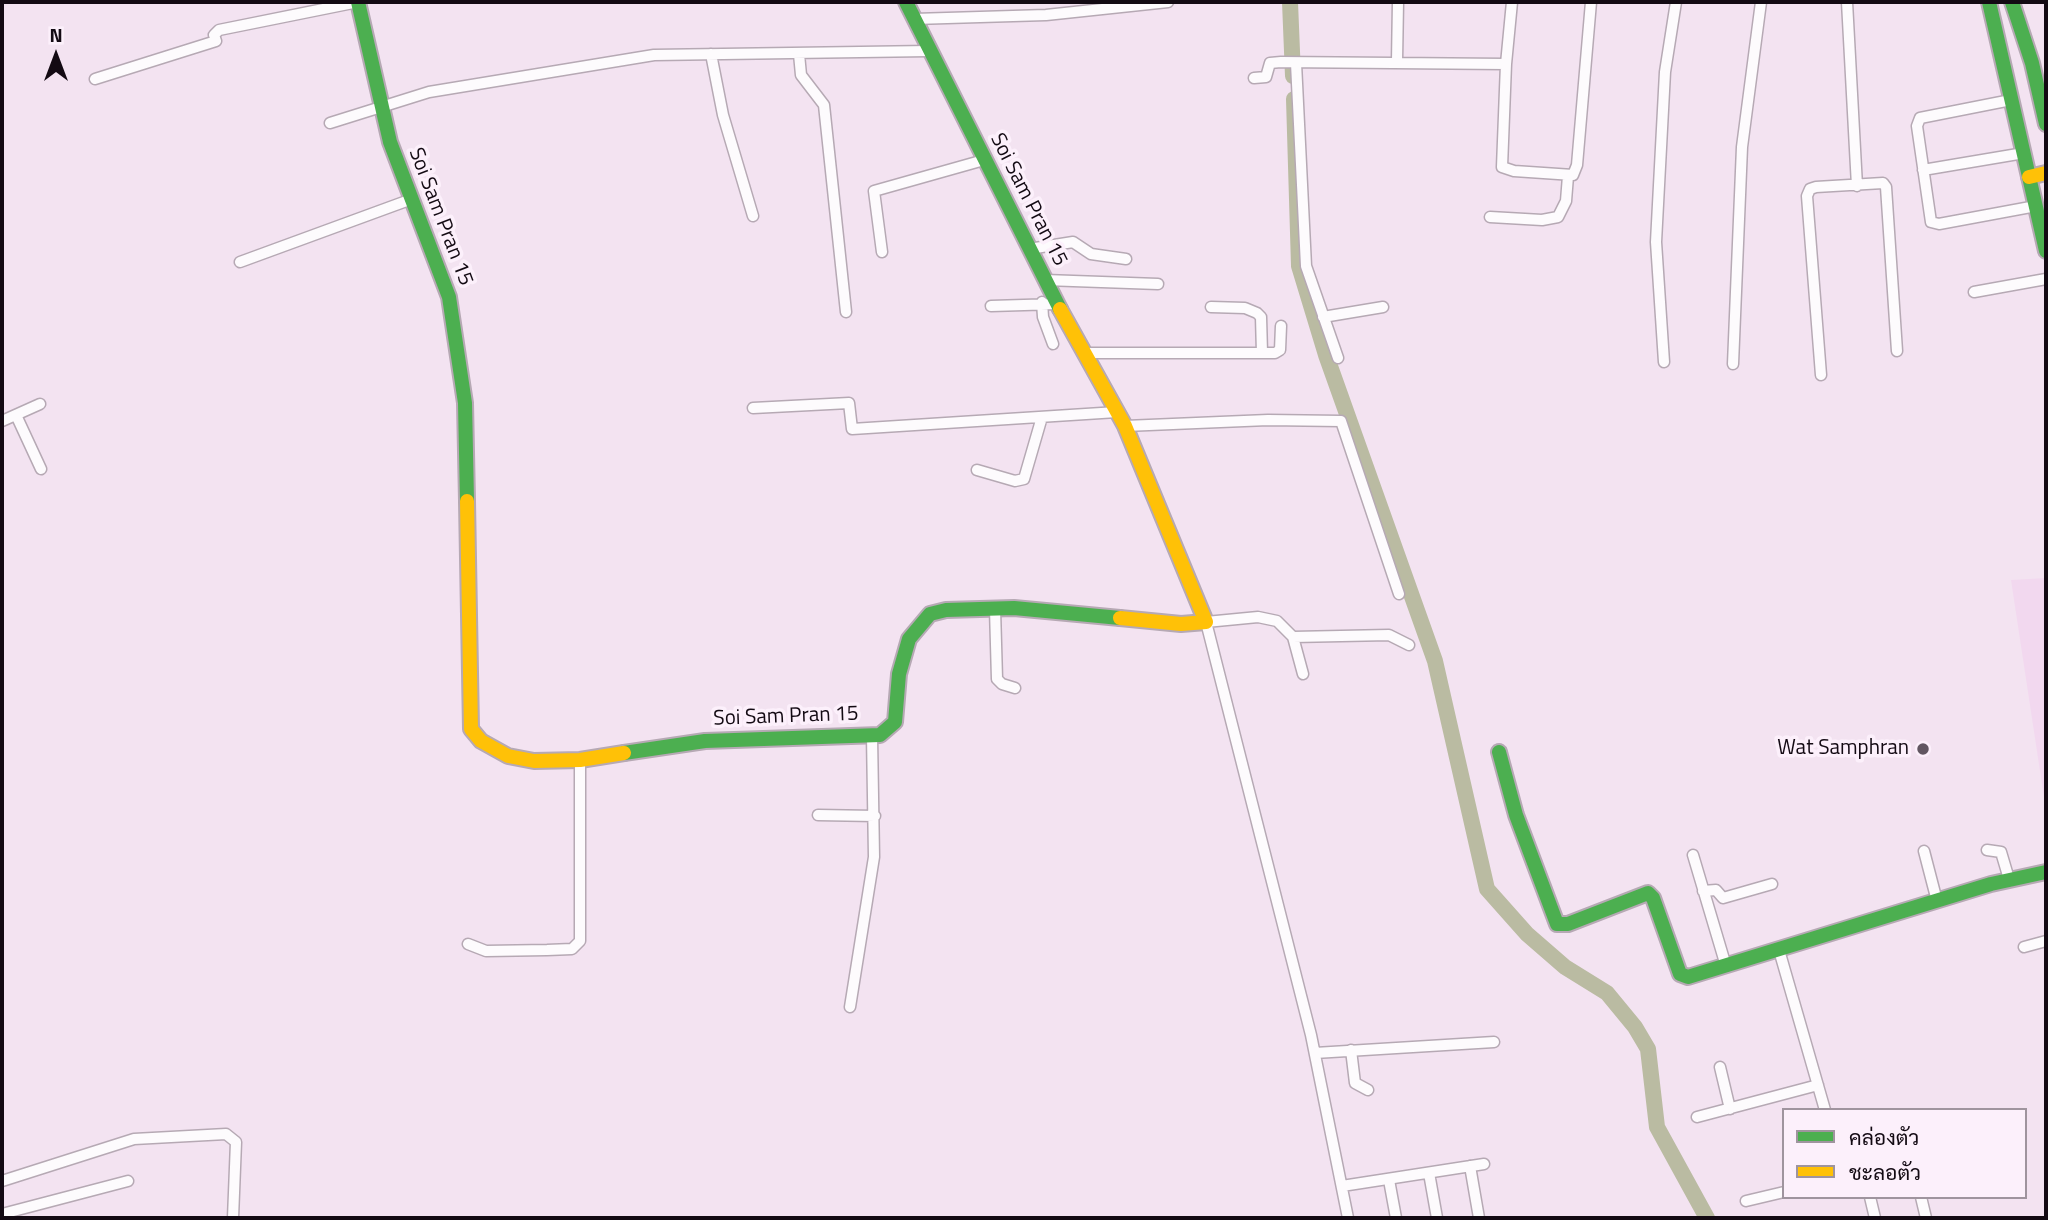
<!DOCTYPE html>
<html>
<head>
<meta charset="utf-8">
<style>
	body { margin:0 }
	#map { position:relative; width:2048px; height:1220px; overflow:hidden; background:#f3e3f1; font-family:"Titillium Web",Sarabun,sans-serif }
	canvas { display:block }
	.frame { position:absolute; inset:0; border:4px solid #130a13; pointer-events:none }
	.legend { position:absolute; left:1782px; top:1108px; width:245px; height:91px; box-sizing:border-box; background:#fcf0fb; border:2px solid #9f949e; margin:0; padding:9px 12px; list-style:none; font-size:21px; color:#130a13 }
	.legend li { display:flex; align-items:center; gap:14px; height:35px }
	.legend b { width:35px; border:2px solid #9f949e }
	.north { position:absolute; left:21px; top:21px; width:70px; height:70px; -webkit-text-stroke:5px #fcf0fb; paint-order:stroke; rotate:0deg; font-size:19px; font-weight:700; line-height:28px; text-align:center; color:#130a13 }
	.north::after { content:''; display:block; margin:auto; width:24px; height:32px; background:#130a13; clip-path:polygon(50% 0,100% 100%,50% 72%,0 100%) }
</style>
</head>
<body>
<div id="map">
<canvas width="2048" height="1220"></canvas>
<div class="frame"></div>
<ul class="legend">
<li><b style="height:9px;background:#4caf50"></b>คล่องตัว</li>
<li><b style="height:9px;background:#ffc107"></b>ชะลอตัว</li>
</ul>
<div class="north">N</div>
</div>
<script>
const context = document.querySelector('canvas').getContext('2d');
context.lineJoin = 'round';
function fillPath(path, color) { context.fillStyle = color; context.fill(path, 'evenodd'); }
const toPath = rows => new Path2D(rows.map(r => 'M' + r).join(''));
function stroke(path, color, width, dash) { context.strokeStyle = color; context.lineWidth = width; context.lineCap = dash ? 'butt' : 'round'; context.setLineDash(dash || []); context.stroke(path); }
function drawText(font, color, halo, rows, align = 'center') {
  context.font = font + ' "Titillium Web",sans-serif'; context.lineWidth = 7; context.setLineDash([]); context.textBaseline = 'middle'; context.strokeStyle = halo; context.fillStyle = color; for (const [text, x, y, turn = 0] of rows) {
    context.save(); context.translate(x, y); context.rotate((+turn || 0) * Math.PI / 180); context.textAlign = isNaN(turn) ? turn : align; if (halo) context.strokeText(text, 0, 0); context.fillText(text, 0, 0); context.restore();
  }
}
fillPath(toPath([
	[2046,578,2046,804,2045,804,2011,580]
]), '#f2d8ef');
stroke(toPath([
	[1290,2,1293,76],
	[1294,99,1299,266,1326,355,1435,661,1487,889,1527,934,1565,967,1607,993,1635,1027,1648,1049,1657,1127,1707,1218]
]), '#babba2', 16);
const street = toPath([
	[1847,2,1857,186],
	[914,19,1046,15,1168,2],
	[711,54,723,115,753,216],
	[799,54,801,75,824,105,846,312],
	[1397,61,1398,2],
	[1296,63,1306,266,1338,358],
	[1506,64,1502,167,1514,171,1573,175,1577,165,1591,2],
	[1254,78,1266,77,1270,63,1281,62,1506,64,1512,2],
	[95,79,216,41,214,35,219,30,358,2],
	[2011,100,1920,118,1917,126,1931,222,1939,224,2036,206],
	[330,123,429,92,654,55,929,51],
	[1923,170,2024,153],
	[1490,217,1542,220,1558,217,1566,201,1568,176],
	[1029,249,1073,242,1091,254,1126,259],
	[882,252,874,191,984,160],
	[240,262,412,199],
	[1045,280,1158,284],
	[1974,292,2046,279],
	[1042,302,1043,317,1053,344],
	[991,306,1057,304],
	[1211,307,1245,308,1257,313,1261,317,1262,353],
	[1323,317,1383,307],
	[1084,353,1275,353,1280,350,1281,326],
	[1664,362,1656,242,1665,72,1676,2],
	[1733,364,1742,147,1761,2],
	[1821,375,1807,196,1810,189,1816,187,1883,183,1886,187,1897,351],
	[753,408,849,403,852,429,1117,412],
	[16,415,41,469],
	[2,421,40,404],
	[1125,426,1268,420,1341,421,1399,594],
	[977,470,1015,481,1024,479,1042,417],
	[995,609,997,679,1002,684,1015,688],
	[1293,637,1389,635,1409,645],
	[1303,674,1293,637,1277,621,1258,617,1206,622,1311,1035,1348,1218],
	[818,815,875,816],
	[1987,850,2001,852,2009,879],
	[1924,851,1937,901],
	[1693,855,1726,966],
	[1703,891,1716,890,1723,898,1772,884],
	[468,944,486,951,547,950,572,949,580,941,580,760],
	[2024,947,2046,941],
	[1779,950,1825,1110],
	[850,1007,874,857,872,736],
	[1351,1050,1355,1083,1368,1090],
	[1315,1053,1494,1042],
	[1720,1067,1730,1109],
	[1697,1117,1818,1085],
	[1470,1166,1479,1218],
	[1429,1173,1437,1218],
	[1389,1180,1396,1218],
	[2,1181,134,1139,226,1134,236,1142,233,1218],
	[1342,1186,1484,1164],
	[1870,1197,1875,1218],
	[1921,1197,1926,1218],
	[1746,1201,1784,1192],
	[2,1214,128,1181]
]);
const fast = toPath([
	[358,2,390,142,449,297,465,403,467,501],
	[906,2,1060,309],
	[1989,2,2046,251],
	[2012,2,2032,63,2046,124],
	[1499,752,1516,815,1557,924,1568,924,1648,893,1653,898,1680,974,1688,977,1991,884,2046,872],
	[624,753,705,741,880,735,895,722,899,674,909,639,930,614,946,610,1014,608,1120,618]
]);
const slow = toPath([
	[2029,177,2046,173],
	[1060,309,1125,426,1206,622,1181,624,1120,618],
	[467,501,471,729,481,741,508,756,534,761,580,760,624,753]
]);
stroke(street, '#b6a9b4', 13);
stroke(fast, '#b6a9b4', 18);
stroke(slow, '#b6a9b4', 18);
stroke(street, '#fdfbfd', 10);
stroke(fast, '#4caf50', 14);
stroke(slow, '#ffc107', 14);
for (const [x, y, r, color] of [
	[1923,749,7,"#615661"]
]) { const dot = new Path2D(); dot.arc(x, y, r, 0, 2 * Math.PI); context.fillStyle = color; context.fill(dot); stroke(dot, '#fcf0fb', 2.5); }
drawText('21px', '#130a13', '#fcf0fb', [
	["Soi Sam Pran 15",1028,200,63],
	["Soi Sam Pran 15",440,217,69],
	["Soi Sam Pran 15",786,717,-2]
]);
drawText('21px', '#130a13', '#fcf0fb', [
	["Wat Samphran",1909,749]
], 'right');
</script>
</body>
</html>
